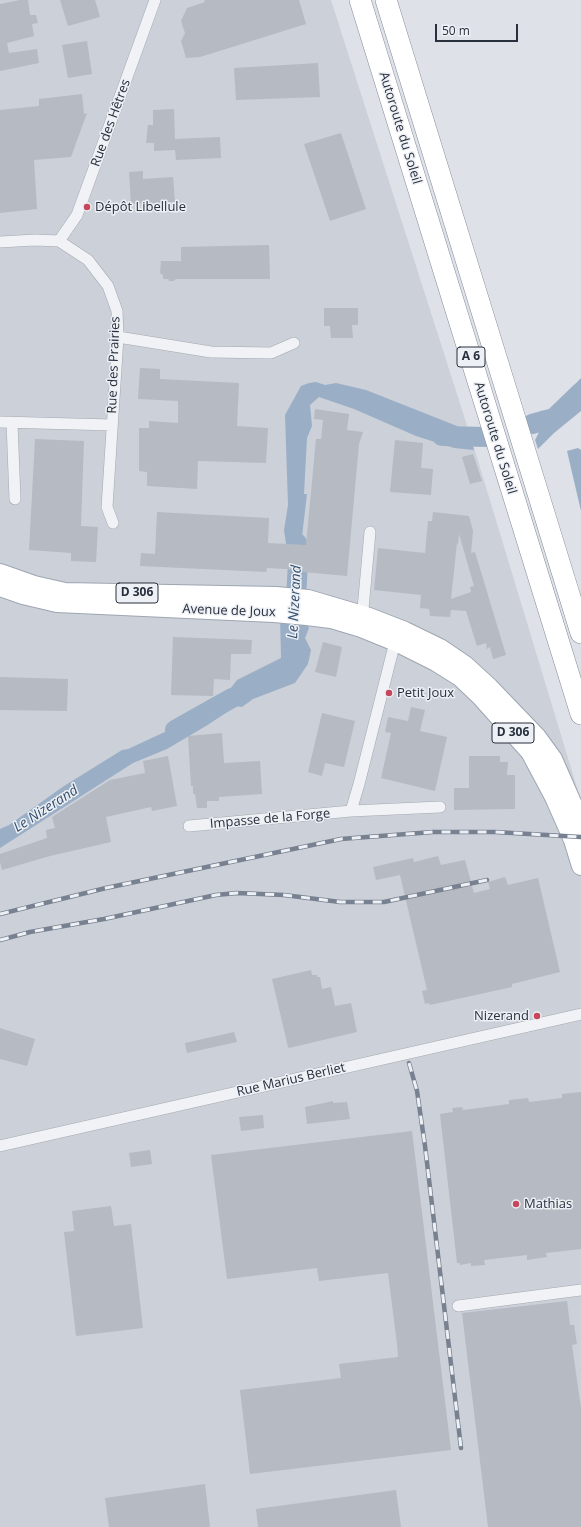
<!DOCTYPE html>
<html>
<head>
<meta charset="utf-8">
<style>
	body { margin:0 }
	#map { position:relative; width:581px; height:1527px; overflow:hidden; background:#dee1e7; font-family:"Open Sans",sans-serif }
	canvas { display:block }
	.scale { position:absolute; left:435px; top:24px; width:83px; height:18px; box-sizing:border-box; border:2px solid #282f3d; border-top:0; padding-left:5px; font-size:12px; line-height:14px; white-space:nowrap; color:#282f3d; -webkit-text-stroke:3px #edf0f4; paint-order:stroke }
</style>
</head>
<body>
<div id="map">
<canvas width="581" height="1527"></canvas>
<div class="scale">50 m</div>
</div>
<script>
const context = document.querySelector('canvas').getContext('2d');
context.lineJoin = 'round';
function fillPath(path, color) { context.fillStyle = color; context.fill(path, 'evenodd'); }
const toPath = rows => new Path2D(rows.map(r => 'M' + r).join(''));
function stroke(path, color, width, dash) { context.strokeStyle = color; context.lineWidth = width; context.lineCap = dash ? 'butt' : 'round'; context.setLineDash(dash || []); context.stroke(path); }
function drawText(font, color, halo, rows, align = 'center') {
  context.font = font + ' "Open Sans",sans-serif'; context.lineWidth = 3; context.setLineDash([]); context.textBaseline = 'middle'; context.strokeStyle = halo; context.fillStyle = color; for (const [text, x, y, turn = 0] of rows) {
    context.save(); context.translate(x, y); context.rotate((+turn || 0) * Math.PI / 180); context.textAlign = isNaN(turn) ? turn : align; if (halo) context.strokeText(text, 0, 0); context.fillText(text, 0, 0); context.restore();
  }
}
fillPath(toPath([
	[0,0,331,0,472,441,581,801,581,1527,0,1527]
]), '#ccd0d9');
fillPath(toPath([
	[581,378,581,411,554,433,538,449,535,440,541,428,536,418,540,411,550,410],
	[316,382,325,385,336,383,366,390,457,426,470,437,474,450,454,448,416,436,354,409,319,397,310,405,312,426,307,438,304,494,307,494,301,545,286,544,284,530,288,505,285,415,301,386,309,383],
	[578,448,581,450,581,511,567,451],
	[280,615,302,615,309,628,305,638,311,650,308,664,295,683,253,699,242,707,235,706,226,710,227,712,206,726,167,749,133,763,0,848,0,829,9,825,64,786,122,750,128,749,206,713,223,698,237,680,281,658]
]), '#9aafc6');
stroke(toPath([
	[532,424,554,418,581,392],
	[442,436,487,437],
	[295,615,298,563,297,543],
	[175,730,232,698]
]), '#9aafc6', 20);
fillPath(toPath([
	[20,0,28,0,30,15,36,15,38,23,32,24,34,36,7,43,9,53,37,49,39,63,0,71,0,4],
	[60,0,95,0,100,17,68,26],
	[204,0,299,0,306,24,200,57,186,58,181,41,185,33,181,21,187,8,205,2],
	[87,41,92,74,68,78,62,45],
	[318,63,320,97,236,100,234,68],
	[82,94,84,114,87,113,71,157,34,160,37,209,0,213,0,110,39,106,39,99],
	[174,109,175,139,220,137,221,158,176,160,175,150,154,151,154,143,146,143,148,125,153,125,153,110],
	[341,133,366,209,330,221,304,144],
	[143,171,143,179,173,177,175,202,131,204,129,172],
	[269,245,270,279,176,279,174,281,169,281,168,279,163,279,163,275,160,273,161,261,181,261,181,247],
	[324,308,358,308,358,325,352,325,353,338,331,338,330,326,324,326],
	[140,368,160,369,160,379,239,383,237,426,268,428,266,463,198,461,197,489,147,486,147,472,139,471,139,428,149,428,149,421,178,423,178,401,138,399],
	[315,409,349,414,347,430,363,432,359,444,347,576,303,572,303,570,267,568,266,572,140,566,141,553,155,554,157,512,269,518,268,543,306,545,316,439,321,439,323,420,314,419],
	[35,439,84,441,81,526,98,527,96,562,71,561,71,553,29,550],
	[395,440,423,443,421,468,433,469,431,495,390,492],
	[473,454,482,481,470,484,462,457],
	[433,512,469,516,473,531,471,553,475,552,506,655,493,659,490,647,487,649,486,643,477,646,466,611,451,610,450,617,430,616,429,609,420,608,421,595,374,590,378,548,425,553,428,521,432,521],
	[459,534,474,586,470,587,471,592,451,599,457,543,458,545],
	[173,637,252,640,251,654,231,654,230,680,214,679,213,696,171,695],
	[323,642,342,647,336,677,315,672],
	[0,677,68,679,67,711,0,710],
	[411,707,425,710,420,731,447,737,435,791,381,778,391,733,385,732,388,717,408,721],
	[322,713,355,721,344,767,325,763,322,776,308,772],
	[222,733,224,763,260,761,262,794,219,797,219,801,207,801,207,808,197,808,195,794,193,794,193,786,191,786,188,736],
	[168,756,177,806,152,811,151,807,106,817,111,842,50,856,2,870,0,862,0,854,47,838,46,830,55,828,52,817,110,780,145,773,143,761],
	[469,756,500,756,500,762,508,762,507,775,515,775,515,809,454,810,454,788,469,788],
	[438,856,441,865,465,860,474,893,490,889,488,882,505,877,508,885,538,878,560,972,512,984,512,987,430,1005,429,1003,425,1004,422,991,427,990,400,875,376,880,373,867,413,858,414,862],
	[311,970,312,975,317,975,317,977,320,977,322,989,331,987,335,1006,351,1003,357,1032,289,1048,288,1047,272,979],
	[0,1028,35,1039,27,1066,0,1059],
	[234,1032,237,1042,187,1053,185,1043],
	[581,1092,581,1249,546,1253,547,1257,527,1260,527,1255,484,1260,485,1265,471,1266,471,1263,460,1265,460,1263,457,1263,440,1114,453,1112,452,1108,462,1107,463,1110,509,1104,509,1100,528,1098,529,1102,562,1098,562,1094],
	[333,1101,333,1103,347,1102,350,1119,307,1124,305,1107],
	[263,1115,264,1128,241,1131,239,1117],
	[412,1131,451,1450,250,1474,240,1390,341,1378,339,1364,398,1357,397,1344,388,1273,319,1281,317,1268,227,1279,211,1155],
	[150,1150,152,1164,131,1167,129,1153],
	[111,1206,114,1226,131,1224,143,1328,76,1336,64,1232,74,1231,72,1211],
	[567,1301,570,1325,574,1325,577,1344,572,1345,581,1408,581,1527,488,1527,462,1313],
	[205,1484,210,1527,109,1527,105,1498],
	[396,1490,401,1527,258,1527,256,1509]
]), '#b5bac3');
const street = toPath([
	[59,241,77,215,155,0],
	[0,242,35,240,59,241,88,260,108,286,117,311,118,337,107,507,113,523],
	[118,337,211,352,271,353,294,343],
	[0,422,112,425],
	[12,423,15,499],
	[362,620,370,532],
	[351,811,359,784,396,638],
	[189,826,351,811,440,807],
	[0,1146,581,1014],
	[458,1306,581,1290]
]);
const primary = toPath([
	[0,573,34,585,65,592,276,596,308,599,369,617,405,631,440,648,465,665,489,687,537,737,553,759,578,816,581,826],
	[0,587,23,595,57,603,274,613,307,616,331,619,361,628,398,643,436,662,460,677,481,697,530,752,554,797,573,840,581,866]
]);
const highway = toPath([
	[360,0,581,714],
	[386,0,581,633]
]);
stroke(street, '#a4a8b1', 12);
stroke(primary, '#9da6b2', 20);
stroke(highway, '#868f9d', 22);
stroke(street, '#f0f2f5', 11);
stroke(primary, '#fff', 18);
stroke(highway, '#fff', 21);
const rail = toPath([
	[0,914,106,888,341,839,433,832,495,832,581,837],
	[0,940,30,932,104,919,216,895,237,893,284,895,340,902,384,902,487,880],
	[409,1063,417,1091,425,1146,461,1448]
]);
stroke(rail, '#788190', 4.5);
stroke(rail, '#edf0f4', 3, [9]);
for (const [x, y, r, color] of [
	[87,207,4,"#c8465b"],
	[389,693,4,"#c8465b"],
	[537,1016,4,"#c8465b"],
	[516,1204,4,"#c8465b"]
]) { const dot = new Path2D(); dot.arc(x, y, r, 0, 2 * Math.PI); context.fillStyle = color; context.fill(dot); stroke(dot, '#edf0f4', 1.5); }
for (const [x, y, w] of [
	[471,357,28],
	[137,593,42],
	[513,733,42]
]) { const box = new Path2D(); box.roundRect(x - w / 2, y - 10, w, 20, 3); context.fillStyle = '#edf0f4'; context.fill(box); stroke(box, '#282f3d', 1); }
drawText('bold 12px', '#282f3d', null, [
	["A 6",471,357],
	["D 306",137,593],
	["D 306",513,733]
]);
drawText('13px', '#282f3d', '#edf0f4', [
	["Rue des Hêtres",111,123,-70],
	["Autoroute du Soleil",400,128,73],
	["Rue des Prairies",114,365,-88],
	["Autoroute du Soleil",495,438,73],
	["Avenue de Joux",229,611,2],
	["Impasse de la Forge",270,819,-5],
	["Rue Marius Berliet",291,1080,-13]
]);
drawText('13px', '#282f3d', '#edf0f4', [
	["Dépôt Libellule",95,207],
	["Petit Joux",397,693],
	["Nizerand",529,1016,"right"],
	["Mathias",524,1204]
], 'left');
drawText('italic 14px', '#344f6f', '#edf0f4', [
	["Le Nizerand",295,602,-87],
	["Le Nizerand",46,809,-33]
]);
</script>
</body>
</html>
